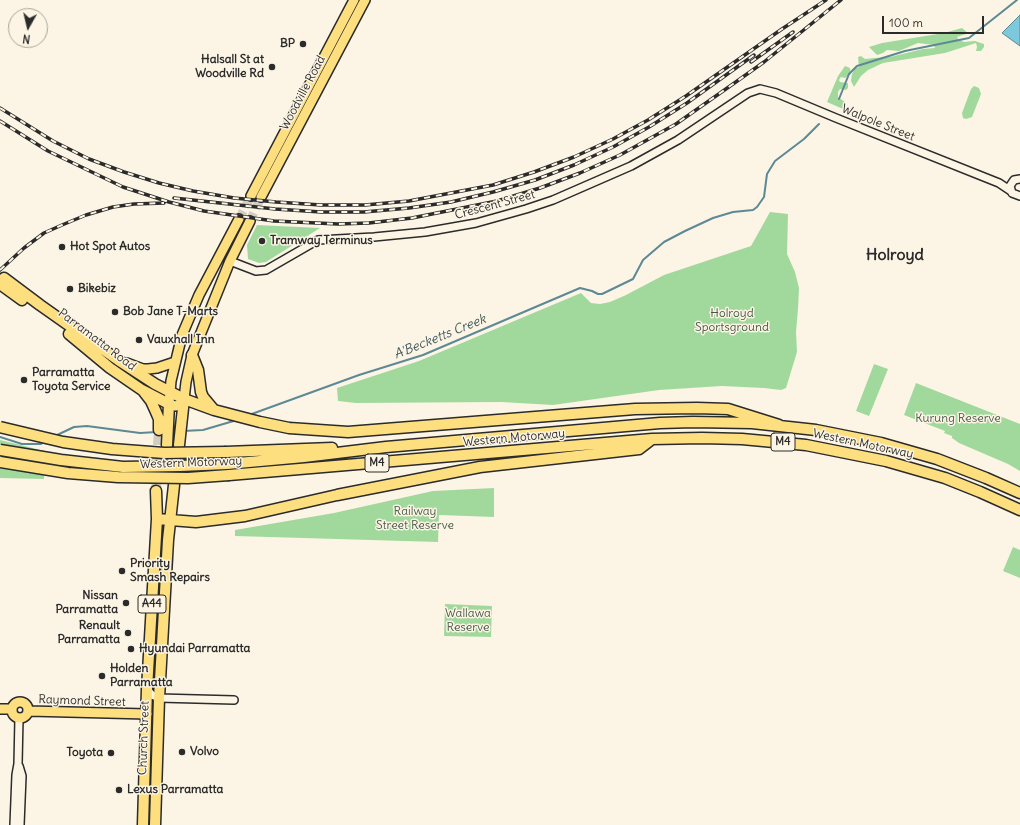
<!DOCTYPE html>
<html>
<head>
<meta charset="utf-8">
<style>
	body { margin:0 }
	#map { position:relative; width:1020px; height:825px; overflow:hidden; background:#fcf5e5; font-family:Delius,sans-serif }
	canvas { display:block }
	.north { position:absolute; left:8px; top:8px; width:40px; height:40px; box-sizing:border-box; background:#fcf5e5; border:1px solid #a8a49b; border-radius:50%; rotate:188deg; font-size:11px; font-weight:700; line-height:16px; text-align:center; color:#2b2b2b }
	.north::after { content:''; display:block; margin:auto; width:14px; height:18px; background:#2b2b2b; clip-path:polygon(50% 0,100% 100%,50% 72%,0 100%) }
	.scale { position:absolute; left:882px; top:16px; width:102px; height:18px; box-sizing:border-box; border:2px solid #2b2b2b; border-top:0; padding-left:5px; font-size:12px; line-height:14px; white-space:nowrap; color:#2b2b2b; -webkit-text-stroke:3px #fcf5e5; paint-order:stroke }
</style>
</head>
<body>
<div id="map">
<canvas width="1020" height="825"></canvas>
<div class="north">N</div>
<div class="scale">100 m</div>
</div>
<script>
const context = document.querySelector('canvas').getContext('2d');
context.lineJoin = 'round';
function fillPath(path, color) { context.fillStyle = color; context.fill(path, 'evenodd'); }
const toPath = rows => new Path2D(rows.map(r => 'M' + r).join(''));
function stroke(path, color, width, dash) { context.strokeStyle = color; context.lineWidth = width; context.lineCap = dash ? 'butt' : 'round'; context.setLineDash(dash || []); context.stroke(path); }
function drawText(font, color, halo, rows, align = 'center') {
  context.font = font + ' Delius,sans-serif'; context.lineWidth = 3; context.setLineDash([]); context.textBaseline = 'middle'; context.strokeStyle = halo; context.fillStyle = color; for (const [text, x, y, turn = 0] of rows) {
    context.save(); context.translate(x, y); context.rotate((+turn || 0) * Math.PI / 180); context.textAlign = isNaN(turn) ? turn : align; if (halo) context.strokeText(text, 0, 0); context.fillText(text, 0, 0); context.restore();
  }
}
fillPath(toPath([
	[962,28,968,33,966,34,957,37,958,39,964,42,975,41,984,44,984,47,981,51,976,51,977,47,976,43,945,53,883,63,868,70,861,76,854,87,851,81,852,74,855,68,859,67,858,57,861,56,865,59,874,58,890,57,923,49,935,48,934,45,918,43,899,51,887,50,883,53,877,55,869,47,882,43,944,33],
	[845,66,850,68,851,74,845,78,841,77,839,80,840,82,848,83,848,88,846,90,840,89,838,92,838,97,845,102,843,109,827,102,838,76],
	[974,86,979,88,981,94,972,117,966,119,963,118,962,113,971,89],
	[770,212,788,214,787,254,795,272,799,288,798,309,796,332,797,352,786,388,781,390,764,388,722,386,659,390,553,405,501,402,356,403,338,401,337,388,419,361,581,293,591,303,600,304,610,302,626,295,664,275,751,246],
	[257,225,320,228,266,262,259,263,248,259,247,245],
	[874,364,888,369,869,416,856,411],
	[916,383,1020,424,1020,471,1008,464,959,443,952,438,952,436,944,433,945,431,904,415],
	[0,440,45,451,44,479,0,478],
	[494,488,494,517,439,515,438,542,235,536,235,530,334,513,433,491],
	[1013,547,1020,550,1020,578,1003,571],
	[445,604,492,606,491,637,444,636]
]), '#a1d99d');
const water = toPath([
	[1020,15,1020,46,1002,33,1020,15]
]);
fillPath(water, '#7cc8dc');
stroke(water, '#5c8995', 1);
stroke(toPath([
	[839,99,849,74,857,66,905,51,969,38,1017,0],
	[249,415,359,375,423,355,580,288,592,291,598,294,602,294,633,279,643,260,664,242,685,231,713,218,733,212,753,210,757,207,764,197,767,174,775,161,804,139,819,124],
	[183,431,203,430,237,420],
	[55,436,74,427,87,426,140,433,157,432],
	[0,437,22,444,41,444,44,442]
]), '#5c8995', 2);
stroke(toPath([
	[239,219,251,196],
	[250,221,261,197]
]), '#d2cdc0', 9, [9, 4.5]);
stroke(toPath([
	[157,460,159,430],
	[174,485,179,445],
	[156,491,157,472,167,445]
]), '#d2cdc0', 10, [10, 5]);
const minor = toPath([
	[1020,179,1014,180,1010,186,1012,193,1020,196],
	[230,261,256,271,266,270,318,240,374,237,425,232,476,223,526,209,553,200,631,166,678,140,748,93,760,89,776,93,836,118,999,183,1011,191],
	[147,689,152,695,159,698,234,700],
	[19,766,22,776,20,825],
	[14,825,16,775,18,764,19,718]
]);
const major = toPath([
	[251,196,354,0],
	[261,197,365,0],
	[127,363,143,369,148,369,157,368,175,362],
	[184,399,186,382,192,355,230,261,250,221],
	[184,403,180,405,175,406,169,404,171,381,182,335,199,295,239,219],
	'12 710a8 8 0 1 1 16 0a8 8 0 1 1-16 0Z',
	[0,709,12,709],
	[29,711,147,714]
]);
const highway = toPath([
	[4,278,40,305,118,360,155,384,184,399,214,410,260,422,289,428,348,432,635,409,697,408,728,409,779,425],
	[0,284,22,300],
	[69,334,110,368,142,390,169,404,167,445],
	[192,355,198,370,201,392,203,397,213,409],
	[144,392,151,401,156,412,159,419,159,430],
	[179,445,184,399],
	[226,452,332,448],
	[227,464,304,457,386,447,660,423,693,422,752,423,816,430,881,443,937,459,986,478,1020,493],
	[229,475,652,439,702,438,742,439,806,445,886,461,945,478,980,492,1020,510],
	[157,519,196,522,245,516,337,495,480,467,639,449,652,439],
	[143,825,147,689,157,519,156,491],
	[155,825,159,698,168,540,174,485]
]);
stroke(minor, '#2b2b2b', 10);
stroke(major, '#2b2b2b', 12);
stroke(highway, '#2b2b2b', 13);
stroke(minor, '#fcf5e5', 7);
stroke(major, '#fddf80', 9);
stroke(highway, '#fddf80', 10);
const rail = toPath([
	[751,62,793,32],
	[0,108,53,141,89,159,124,172,159,183,193,191,234,198,276,202,321,205,365,205,409,201,493,185,534,172,574,157,613,139,648,120,686,96,782,29,826,0],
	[0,121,48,151,123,187,169,202,204,211,274,221,338,224,369,223,412,218,497,201,540,188,580,173,620,155,676,124,733,84,764,62,841,0],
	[174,198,275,209,321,212,364,212,409,208,451,202,493,192,535,180,574,165,613,147,649,127,687,103,754,55],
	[0,270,24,248,44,233,62,225,86,215,113,207,134,204,164,203]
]);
stroke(rail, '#2b2b2b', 3.5);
stroke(rail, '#fcf5e5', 2, [6]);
const highwayBridge = toPath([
	[0,427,63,442,112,449,164,453,226,452],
	[0,450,61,460,123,467,180,466,227,464],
	[0,462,68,473,118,477,188,478,229,475]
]);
stroke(highwayBridge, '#2b2b2b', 13, []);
stroke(highwayBridge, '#fddf80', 10);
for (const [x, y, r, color] of [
	[303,44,4,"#2b2b2b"],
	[272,67,4,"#2b2b2b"],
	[262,241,4,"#2b2b2b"],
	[62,247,4,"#2b2b2b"],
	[70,289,4,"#2b2b2b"],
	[115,312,4,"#2b2b2b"],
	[139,340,4,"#2b2b2b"],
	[24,380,4,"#2b2b2b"],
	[122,571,4,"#2b2b2b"],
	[126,603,4,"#2b2b2b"],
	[128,633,4,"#2b2b2b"],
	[131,649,4,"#2b2b2b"],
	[102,676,4,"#2b2b2b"],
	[182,752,4,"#2b2b2b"],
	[111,753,4,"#2b2b2b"],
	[119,790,4,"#2b2b2b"]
]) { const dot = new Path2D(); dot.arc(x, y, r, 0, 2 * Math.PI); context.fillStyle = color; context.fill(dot); stroke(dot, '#fcf5e5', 1.5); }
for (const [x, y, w] of [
	[783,442,24],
	[377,463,24],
	[152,604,28]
]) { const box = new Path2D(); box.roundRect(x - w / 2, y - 9, w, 18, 3); context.fillStyle = '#fcf5e5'; context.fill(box); stroke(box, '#2b2b2b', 1); }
drawText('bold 11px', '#2b2b2b', null, [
	["M4",783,442],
	["M4",377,463],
	["A44",152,604]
]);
drawText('bold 12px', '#2b2b2b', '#fcf5e5', [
	["BP",295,44,"right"],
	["Halsall St at",264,60,"right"],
	["Woodville Rd",264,74,"right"],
	["Tramway Terminus",270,241],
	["Hot Spot Autos",70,247],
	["Bikebiz",78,289],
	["Bob Jane T-Marts",123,312],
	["Vauxhall Inn",147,340],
	["Parramatta",32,373],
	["Toyota Service",32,387],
	["Priority",130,564],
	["Smash Repairs",130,578],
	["Nissan",118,596,"right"],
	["Parramatta",118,610,"right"],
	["Renault",120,626,"right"],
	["Parramatta",120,640,"right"],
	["Hyundai Parramatta",139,649],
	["Holden",110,669],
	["Parramatta",110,683],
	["Volvo",190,752],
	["Toyota",103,753,"right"],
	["Lexus Parramatta",127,790]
], 'left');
drawText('12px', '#2b2b2b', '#fcf5e5', [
	["Woodville Road",303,93,-62],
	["Walpole Street",878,123,22],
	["Crescent Street",495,205,-15],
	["Parramatta Road",97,340,37],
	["Western Motorway",514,438,-5],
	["Western Motorway",863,444,12],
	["Western Motorway",191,463,-2],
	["Raymond Street",82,701,2],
	["Church Street",144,738,-88]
]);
drawText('12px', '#485648', '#fcf5e5', [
	["Holroyd",732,314],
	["Sportsground",732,328],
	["Kurung Reserve",958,419],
	["Railway",415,512],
	["Street Reserve",415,526],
	["Wallawa",468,614],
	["Reserve",468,628]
]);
drawText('italic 13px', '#435a60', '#fcf5e5', [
	["A'Becketts Creek",440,337,-22]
]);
drawText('bold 16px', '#2b2b2b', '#fcf5e5', [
	["Holroyd",895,255]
]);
</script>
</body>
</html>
